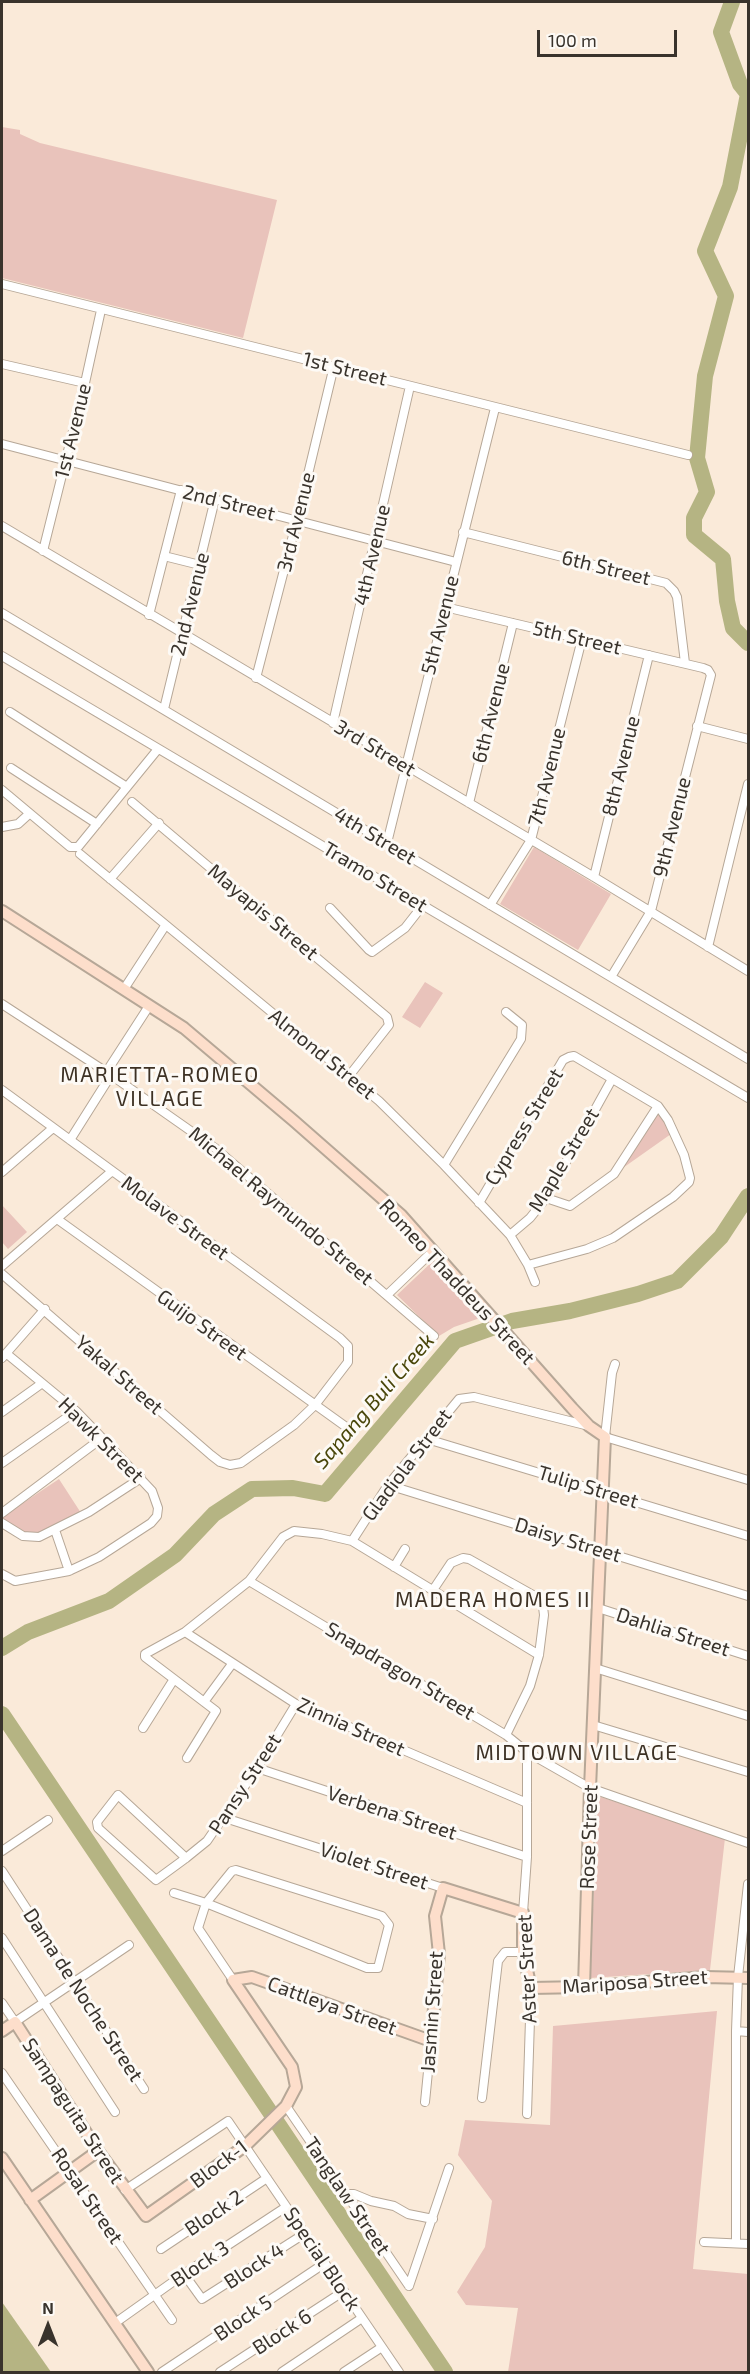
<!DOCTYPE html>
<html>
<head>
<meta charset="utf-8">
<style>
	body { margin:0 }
	#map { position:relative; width:750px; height:2374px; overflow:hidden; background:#faead9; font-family:"Exo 2",sans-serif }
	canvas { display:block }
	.frame { position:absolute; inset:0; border:3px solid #39332c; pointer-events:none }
	.north { position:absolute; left:18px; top:2296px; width:60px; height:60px; -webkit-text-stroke:4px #fdfaf6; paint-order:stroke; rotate:0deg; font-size:16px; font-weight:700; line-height:24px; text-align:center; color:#39332c }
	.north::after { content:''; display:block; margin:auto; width:21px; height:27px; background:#39332c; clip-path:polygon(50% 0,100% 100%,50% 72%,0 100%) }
	.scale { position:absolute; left:537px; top:30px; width:140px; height:27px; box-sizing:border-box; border:3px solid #39332c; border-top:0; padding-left:8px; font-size:18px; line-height:21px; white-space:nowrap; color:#39332c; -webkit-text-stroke:4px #fdfaf6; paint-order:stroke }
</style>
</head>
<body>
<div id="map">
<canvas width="750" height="2374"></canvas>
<div class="frame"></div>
<div class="north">N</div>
<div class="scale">100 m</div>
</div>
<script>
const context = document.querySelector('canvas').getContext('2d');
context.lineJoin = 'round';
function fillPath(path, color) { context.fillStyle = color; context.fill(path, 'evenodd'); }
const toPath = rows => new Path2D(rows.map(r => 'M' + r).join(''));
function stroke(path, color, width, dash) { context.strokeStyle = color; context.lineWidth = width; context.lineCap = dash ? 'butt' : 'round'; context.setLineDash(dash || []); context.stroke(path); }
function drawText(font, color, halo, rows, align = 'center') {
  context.font = font + ' "Exo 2",sans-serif'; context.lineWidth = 6; context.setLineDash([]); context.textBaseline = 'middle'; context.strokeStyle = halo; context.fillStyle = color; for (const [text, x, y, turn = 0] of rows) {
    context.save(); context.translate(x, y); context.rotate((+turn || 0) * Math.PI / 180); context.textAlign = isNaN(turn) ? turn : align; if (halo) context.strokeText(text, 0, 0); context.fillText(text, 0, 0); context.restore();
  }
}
fillPath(toPath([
	[2,127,20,130,20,134,40,143,277,200,243,338,2,278],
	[534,847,611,894,578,950,500,904],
	[425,982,443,993,420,1028,402,1017],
	[659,1111,671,1134,620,1170],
	[2,1205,27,1232,8,1249,2,1242],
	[434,1260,483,1317,454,1327,439,1336,397,1295],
	[59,1479,81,1513,38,1534,24,1532,2,1520,2,1517],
	[598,1796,725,1838,710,1970,590,1978],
	[717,2011,693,2269,748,2274,748,2372,508,2372,518,2308,466,2305,457,2292,485,2247,492,2201,458,2155,465,2120,550,2125,553,2026]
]), '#e9c3bb');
fillPath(toPath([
	[2,2302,51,2372,2,2372]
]), '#b5b483');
stroke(toPath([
	[732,2,721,32,740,84,748,94,730,187,705,251,726,296,705,376,697,458,707,492,694,518,694,535,723,559,727,601,733,628,748,643],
	[2,1648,28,1632,109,1601,175,1555,214,1514,252,1489,293,1488,325,1494,455,1341,512,1321,570,1311,638,1294,677,1281,721,1237,748,1196],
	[2,1714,445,2372]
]), '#b5b483', 16);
const street = toPath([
	[2,284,688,455],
	[2,364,85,383],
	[2,444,456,562],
	[2,526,594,877,748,971],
	[463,532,666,583,674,591,677,597,685,663],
	[43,551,85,383,101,310],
	[164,556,200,565],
	[445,607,703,668,708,670,711,675,651,911,611,977],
	[2,613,748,1059],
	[149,615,181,490],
	[2,656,748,1098],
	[256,678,297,520,334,366],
	[164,709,215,499],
	[10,712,127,787],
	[333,723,410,386],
	[697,726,748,739],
	[11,768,97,824],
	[2,790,70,847,78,847,158,749],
	[132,802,387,1017,389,1025,349,1076],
	[469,803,513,623],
	[2,827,18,824,29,814],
	[387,843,495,408],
	[80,854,379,1101,444,1165,510,1235,528,1265,535,1282],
	[594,877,649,655],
	[110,879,159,823],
	[490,905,531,840,582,639],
	[330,908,369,950,372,952,405,928,423,905],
	[708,947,748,784],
	[124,989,165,926],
	[2,1004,111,1075,215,1148,434,1336],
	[107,1071,149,1006],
	[2,1090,340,1338,348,1346,348,1362,315,1405,294,1425,241,1463,230,1465,220,1462,211,1455,2,1274],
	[70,1140,111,1075],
	[444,1165,521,1039,522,1025,506,1012],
	[2,1172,53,1128],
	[546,1198,570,1206,614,1174,658,1106],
	[479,1203,563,1060,569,1057,574,1056,658,1106,668,1120,684,1155,690,1178,689,1182,673,1197,613,1238,587,1249,528,1265],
	[57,1219,349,1429],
	[510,1235,530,1218,546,1198,612,1079],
	[2,1266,111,1172],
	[387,1295,433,1251],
	[2,1358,45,1309],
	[615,1364,612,1373,605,1437,748,1480],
	[2,1412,41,1384],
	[427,1439,748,1536],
	[2,1463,76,1411],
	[388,1485,748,1596],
	[2,1513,102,1438],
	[2,1523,23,1536,39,1537,89,1512,141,1478],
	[55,1530,69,1571],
	[352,1541,388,1485,459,1399,474,1397,589,1426],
	[394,1567,405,1549],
	[2,1574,15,1581,69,1571,99,1557,151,1523,157,1516,158,1508,152,1491,102,1438,76,1411,7,1354],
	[249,1581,506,1735,527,1752,590,1788,748,1843],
	[433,1590,451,1563,463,1558,469,1559,533,1595,543,1607,544,1615,539,1655,530,1686,506,1735],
	[598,1608,748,1656],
	[185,1632,296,1704,527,1803],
	[595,1668,748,1716],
	[204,1702,232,1664],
	[593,1725,748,1772],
	[143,1728,174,1679],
	[187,1758,216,1711,145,1657,145,1654,185,1632,249,1581,283,1537,294,1531,322,1534,352,1541,539,1655],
	[257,1768,527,1857],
	[225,1818,443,1888],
	[2,1851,48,1820],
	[186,1858,118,1795,97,1822,98,1828,156,1880,186,1858,207,1841,257,1768,296,1704],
	[2,1871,144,2089],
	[174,1893,206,1903,367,1968,378,1968,389,1925,382,1916,236,1870,232,1871,206,1903,198,1928,233,1980],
	[523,1913,527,1857,527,1752],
	[2,1938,115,2112],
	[2,2003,15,2022,129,1945],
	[736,2031,748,2032],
	[2,2073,172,2320],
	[482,2098,498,1961,505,1952,523,1952],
	[425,2102,431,2041],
	[286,2106,409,2286],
	[527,2114,531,1988],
	[125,2190,228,2121,399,2372],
	[347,2197,349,2194,354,2194,371,2201,394,2206,408,2214,433,2219],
	[704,2242,748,2244],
	[736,2242,736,2031,738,1977,748,1884],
	[161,2249,267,2178],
	[184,2274,202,2299,304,2234],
	[409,2286,449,2168],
	[115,2323,184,2274,286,2207],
	[162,2372,325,2263],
	[220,2372,344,2291],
	[282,2372,362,2318],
	[344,2372,382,2347]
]);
const secondary = toPath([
	[2,911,184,1028,294,1121,401,1215,572,1408,589,1426,605,1437,590,1788,584,1987],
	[2,2031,15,2022,98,2151,146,2216,245,2146,286,2106,296,2087,292,2067,233,1980,252,1977,431,2041,439,1954,435,1916,443,1888,523,1913,523,1952,531,1988,584,1987,705,1977,748,1978],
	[2,2158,148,2372],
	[30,2200,98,2151]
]);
stroke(street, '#b6a797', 10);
stroke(secondary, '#b6a797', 14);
stroke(street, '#fff', 8);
stroke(secondary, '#fddecb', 10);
drawText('20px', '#39332c', '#fdfaf6', [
	["1st Street",345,369,14],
	["1st Avenue",73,431,-76],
	["2nd Street",229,503,14],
	["3rd Avenue",296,522,-76],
	["4th Avenue",372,555,-77],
	["6th Street",606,568,14],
	["2nd Avenue",190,604,-76],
	["5th Avenue",440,625,-76],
	["5th Street",577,638,13],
	["6th Avenue",491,713,-76],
	["3rd Street",375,748,31],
	["8th Avenue",621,766,-76],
	["7th Avenue",547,777,-76],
	["9th Avenue",672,827,-76],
	["4th Street",375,836,31],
	["Tramo Street",375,877,31],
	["Mayapis Street",263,912,40],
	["Almond Street",322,1054,39],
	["Cypress Street",524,1127,-59],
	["Maple Street",564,1160,-59],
	["Michael Raymundo Street",281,1206,40],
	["Molave Street",175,1218,36],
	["Romeo Thaddeus Street",457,1282,47],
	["Guijo Street",202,1325,36],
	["Yakal Street",119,1375,41],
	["Hawk Street",101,1440,45],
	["Gladiola Street",407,1465,-53],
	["Tulip Street",588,1487,17],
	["Daisy Street",568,1540,17],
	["Dahlia Street",673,1632,18],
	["Snapdragon Street",400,1671,31],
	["Zinnia Street",351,1727,24],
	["Pansy Street",245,1784,-57],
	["Verbena Street",392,1813,18],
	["Rose Street",589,1837,-88],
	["Violet Street",374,1866,18],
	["Aster Street",527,1969,-93],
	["Mariposa Street",635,1982,-4],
	["Dama de Noche Street",83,1995,57],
	["Cattleya Street",332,2006,20],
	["Jasmin Street",432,2012,-86],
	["Sampaguita Street",73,2111,57],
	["Block-1",219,2164,-37],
	["Rosal Street",87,2196,56],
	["Tanglaw Street",347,2196,56],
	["Block 2",214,2213,-34],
	["Special Block",322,2259,56],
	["Block 3",200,2264,-34],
	["Block 4",254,2266,-33],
	["Block 5",243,2318,-34],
	["Block 6",282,2332,-33]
]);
context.letterSpacing = '1.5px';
drawText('21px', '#3d3124', '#fdfaf6', [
	["MARIETTA-ROMEO",160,1075],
	["VILLAGE",160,1099],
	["MADERA HOMES II",493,1600],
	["MIDTOWN VILLAGE",577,1753]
]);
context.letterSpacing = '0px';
drawText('italic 21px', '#49460a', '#fdfaf6', [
	["Sapang Buli Creek",374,1401,-49]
]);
</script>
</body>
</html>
